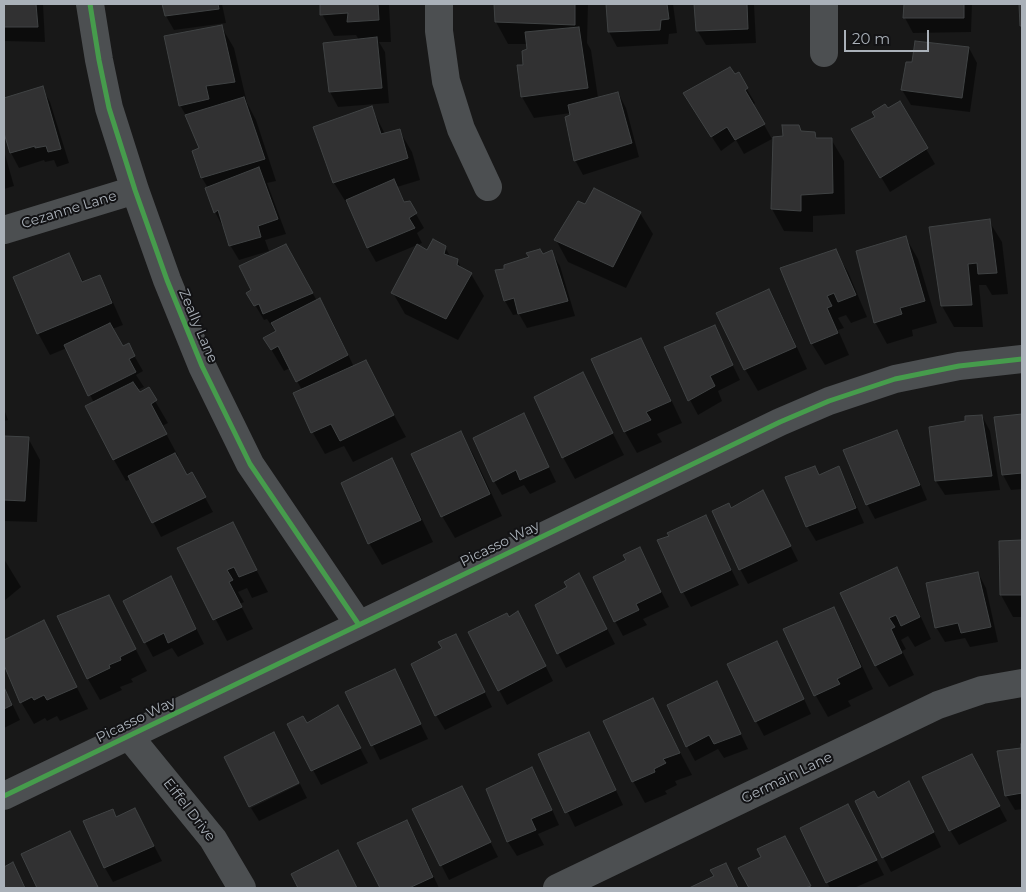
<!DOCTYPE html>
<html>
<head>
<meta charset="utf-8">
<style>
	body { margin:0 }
	#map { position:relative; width:1026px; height:892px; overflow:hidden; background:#181818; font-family:Montserrat,sans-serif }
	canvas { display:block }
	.frame { position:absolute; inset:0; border:5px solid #aab1b9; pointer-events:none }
	.scale { position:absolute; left:844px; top:30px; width:85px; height:22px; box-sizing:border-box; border:2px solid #aab1b9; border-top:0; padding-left:6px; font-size:15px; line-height:18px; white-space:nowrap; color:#aab1b9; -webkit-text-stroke:4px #121214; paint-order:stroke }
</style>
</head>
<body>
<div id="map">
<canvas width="1026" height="892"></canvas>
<div class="frame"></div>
<div class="scale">20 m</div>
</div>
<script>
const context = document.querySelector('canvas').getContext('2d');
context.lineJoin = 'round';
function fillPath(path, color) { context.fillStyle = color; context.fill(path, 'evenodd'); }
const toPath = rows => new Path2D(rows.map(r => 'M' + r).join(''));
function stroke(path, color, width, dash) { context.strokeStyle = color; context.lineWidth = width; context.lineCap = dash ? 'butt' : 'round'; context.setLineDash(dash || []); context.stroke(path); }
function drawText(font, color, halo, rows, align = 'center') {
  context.font = font + ' Montserrat,sans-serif'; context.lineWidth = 4; context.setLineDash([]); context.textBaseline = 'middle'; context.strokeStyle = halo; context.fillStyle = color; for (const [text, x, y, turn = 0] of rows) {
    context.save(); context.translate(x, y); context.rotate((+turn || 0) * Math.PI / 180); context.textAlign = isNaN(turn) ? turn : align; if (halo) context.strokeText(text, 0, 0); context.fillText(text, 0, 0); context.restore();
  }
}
fillPath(toPath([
	[4,4,43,4,45,42,4,41],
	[162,4,222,4,226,23,174,30,166,16],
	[321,4,389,4,391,42,379,42,385,52,389,103,338,107,330,92,359,40,356,35,334,36,322,14],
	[495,4,588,4,587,43,591,50,598,98,618,93,626,108,639,157,583,175,575,160,571,113,534,118,522,97,528,44,508,44,496,22],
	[607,4,673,4,677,33,669,34,668,44,617,47,609,32],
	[695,4,754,4,756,43,706,45,697,30],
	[905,4,972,4,971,32,913,33,905,18],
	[221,26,234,48,247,103,256,120,276,181,267,183,286,234,265,240,269,251,239,260,230,245,224,226,223,227,215,212,208,188,202,178,194,151,201,149,189,121,180,105],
	[969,48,977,63,970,112,911,105,902,90,913,63],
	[738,74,755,103,753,105,772,139,744,154,736,140,721,151,693,108],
	[42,88,50,102,69,163,57,167,54,160,45,162,44,160,19,168,11,153,4,129,4,99],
	[899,103,935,164,890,192,853,130],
	[371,107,385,134,399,130,412,152,420,180,397,187,405,203,409,202,424,228,417,233,422,243,376,262,368,248,349,204,347,204,334,183,315,128],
	[799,126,802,133,815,133,818,139,831,139,844,161,845,214,813,216,813,232,784,231,772,209],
	[4,151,14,186,4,189],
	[586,205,640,213,653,234,626,288,568,262,556,240],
	[989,221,1002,242,1008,294,992,295,986,285,979,285,983,327,954,327,942,306],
	[906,238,918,259,937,323,912,330,913,336,887,344,875,322],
	[286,246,317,301,320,300,332,321,354,367,365,362,406,437,353,462,344,446,325,454,313,433,295,394,302,390,290,368,284,371,265,339,277,331,275,327,273,328,267,319,264,320,248,293,253,290],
	[445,247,451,258,457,260,462,269,471,274,484,296,458,340,405,314,393,293,428,251],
	[835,251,848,272,867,317,851,323,846,315,838,318,844,328,838,330,849,355,825,365,812,344,782,269],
	[551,252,560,266,575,316,527,328,519,314,513,315,505,301,497,271,506,270],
	[69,255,84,283,99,277,111,298,123,325,112,329,122,347,128,345,143,371,136,375,144,387,137,390,139,393,148,389,168,423,162,426,178,456,176,457,187,477,192,474,213,512,161,537,131,479,126,481,114,460,87,406,94,403,67,348,50,355,38,333],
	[768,291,781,313,807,369,758,391,745,369],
	[714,327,740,380,718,391,722,401,698,415,690,400],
	[641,339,653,361,682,423,657,434,662,442,637,453,625,432],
	[582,374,624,455,575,479,563,457],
	[4,409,8,420,4,421],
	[524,415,556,482,530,494,524,485,502,495,494,481],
	[982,416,990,431,1000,490,945,495,936,481,966,422],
	[1022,416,1022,489,1011,490,1003,475,996,418],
	[897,432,905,447,927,500,875,519,867,504],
	[460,433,473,454,502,516,455,538,442,516],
	[4,437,28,438,40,460,37,522,4,521],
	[391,460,404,482,433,542,382,565,369,543],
	[838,468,846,482,864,523,816,541,807,526,819,476],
	[771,507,798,561,748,584,740,569,732,509],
	[705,516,739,585,691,607,683,592,670,537],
	[232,524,268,592,252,598,247,588,238,592,244,602,240,604,253,629,227,641,179,549],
	[1000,542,1022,542,1022,617,1013,617,1001,595],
	[640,549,669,607,643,619,647,625,623,636,615,621,628,561],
	[4,559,21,587,4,601],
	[896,569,909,591,931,639,915,647,908,636,901,640,906,649,902,651,914,675,889,687,876,666,842,594],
	[978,573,986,588,998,642,970,647,965,638,945,642,936,627],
	[171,578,204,644,178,657,172,648,153,657,145,642],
	[587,590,615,644,566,668,558,653],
	[108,596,147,671,131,679,133,682,120,687,122,690,100,700,88,679,59,617],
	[833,609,845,630,873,689,848,701,851,706,828,717,816,696,785,630],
	[508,618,526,627,553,681,507,705,499,690],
	[43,622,88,709,60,721,57,716,47,721,45,718,34,724,21,702,4,662,4,641],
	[443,649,464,650,492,707,445,730,436,715],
	[785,658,811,714,764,736,756,721],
	[394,670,428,739,380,760,347,693],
	[716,683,748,749,724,758,718,749,695,761,687,746],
	[4,687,20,720,4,728],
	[652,699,692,775,675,781,677,785,665,791,667,794,645,803,633,781],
	[346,722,368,763,321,785,289,725],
	[589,734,623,805,575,827,540,755],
	[1022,749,1022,809,1015,810,1006,795,998,752],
	[532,768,540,783,559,825,538,834,544,845,517,856,508,842,487,790],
	[980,770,1007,821,959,845,950,830],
	[300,784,307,798,259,821,251,808],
	[917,797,941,847,891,872,883,857,877,800],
	[470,802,498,857,449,880,413,810],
	[135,809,162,861,113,882,105,868,84,822,112,810,117,818],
	[856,821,884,875,854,888,830,888,827,882],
	[406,822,415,836,439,888,381,888,359,843],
	[785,837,812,888,750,888,740,868,763,858],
	[78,847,98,888,38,888,23,854],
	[13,864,21,879,26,888,4,888,4,868],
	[346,866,357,888,300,888,293,874]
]), '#0007');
const building = toPath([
	[4,4,36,4,38,27,4,27,4,4],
	[162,4,218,4,219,9,165,16,162,4],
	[320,4,378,4,379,20,347,22,348,13,320,15,320,4],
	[494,4,575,4,575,25,495,22,494,4],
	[606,4,667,4,669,19,661,20,660,30,608,32,606,4],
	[694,4,747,4,748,29,696,31,694,4],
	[904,4,964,4,964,18,903,18,904,4],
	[1019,4,1022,4,1022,26,1020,26,1019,4],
	[222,25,235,82,206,86,209,99,179,106,164,36,222,25],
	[579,27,588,88,521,97,517,65,523,65,522,51,527,49,525,32,579,27],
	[377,37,382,88,329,92,323,43,377,37],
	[915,41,969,47,962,98,901,90,906,62,912,62,915,41],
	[730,67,735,74,739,72,748,88,745,90,765,124,735,140,727,127,711,137,683,93,730,67],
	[43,86,61,149,48,152,46,146,35,148,35,146,10,153,4,133,4,98,43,86],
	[618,92,632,143,574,161,565,117,570,115,568,105,618,92],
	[244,97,265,159,201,178,192,151,199,148,185,115,244,97],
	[900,101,928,148,880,178,851,129,875,117,872,112,885,104,888,108,900,101],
	[372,106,381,134,400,129,408,158,333,183,313,127,372,106],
	[782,125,799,125,801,131,815,132,816,138,832,138,833,193,801,195,801,211,771,209,773,137,783,136,782,125],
	[259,167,278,219,258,226,261,237,229,246,218,210,214,213,205,188,259,167],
	[394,179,404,202,410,201,417,213,409,218,415,228,367,248,346,200,394,179],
	[594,188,641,212,613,267,554,240,578,201,585,204,594,188],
	[990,219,997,273,978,274,977,263,968,264,972,305,941,306,929,227,990,219],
	[906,236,925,301,900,308,902,314,874,323,856,251,906,236],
	[433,239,446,246,444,254,458,259,457,265,472,273,446,319,391,293,417,244,427,250,433,239],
	[286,244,313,293,263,314,259,304,254,306,246,293,251,290,239,266,286,244],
	[540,249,543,254,552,250,568,301,518,314,514,298,504,301,495,270,504,269,504,265,529,257,526,253,540,249],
	[836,249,856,295,838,302,834,293,827,296,832,306,827,308,838,333,811,344,780,268,836,249],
	[69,253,82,282,100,275,112,303,37,334,13,277,69,253],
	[769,289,796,347,744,370,716,313,769,289],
	[320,298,348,355,296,382,278,346,271,350,263,338,276,331,271,323,320,298],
	[110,323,123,346,129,343,135,356,129,359,136,372,88,396,64,345,110,323],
	[715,325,733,365,710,376,715,386,688,401,664,347,715,325],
	[641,338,671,401,646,412,651,420,624,432,591,359,641,338],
	[366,360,394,415,340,441,331,424,311,433,293,393,366,360],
	[583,372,613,433,562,458,534,397,583,372],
	[133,382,140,392,149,387,157,400,151,404,167,434,113,460,85,406,133,382],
	[524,413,549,467,520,480,516,470,493,482,473,438,524,413],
	[1022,414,1022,473,1002,475,994,417,1022,414],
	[982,415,992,476,935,481,929,427,965,421,965,416,982,415],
	[897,430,920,485,866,505,843,450,897,430],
	[461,431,490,494,441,517,411,454,461,431],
	[4,436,29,437,25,501,4,500,4,436],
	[175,453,187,475,192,472,206,497,152,523,128,476,175,453],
	[392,458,421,520,368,544,341,483,392,458],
	[815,466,819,475,839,466,856,508,806,527,785,477,815,466],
	[763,490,791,546,739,570,712,511,729,503,731,508,763,490],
	[706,515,731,570,681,593,657,540,669,536,667,533,706,515],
	[233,522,257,570,239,577,234,567,227,570,233,580,229,582,242,607,213,620,177,548,233,522],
	[1022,540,1022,595,1000,595,999,541,1022,540],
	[640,547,661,592,636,604,639,610,614,622,593,577,626,560,623,555,640,547],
	[897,567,920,617,901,626,896,615,889,618,895,627,891,629,902,653,875,666,840,593,897,567],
	[978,572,991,627,961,633,958,623,935,628,926,583,978,572],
	[579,573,607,629,557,654,535,605,567,587,564,582,579,573],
	[171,576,196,629,168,643,164,633,144,643,123,601,171,576],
	[109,595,136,649,120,657,121,660,109,665,110,668,87,679,57,616,109,595],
	[834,607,861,667,837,679,840,684,814,696,783,629,834,607],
	[518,611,546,666,498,691,468,632,507,613,509,617,518,611],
	[44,620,77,687,47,700,44,695,34,700,32,697,20,703,4,665,4,640,44,620],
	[456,634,485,692,435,716,411,664,442,648,438,642,456,634],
	[777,641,804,699,755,722,727,664,777,641],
	[395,669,421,724,371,746,345,692,395,669],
	[717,681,741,734,714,744,709,735,686,747,667,705,717,681],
	[4,687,12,705,4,709,4,687],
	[653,698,680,753,663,759,666,763,654,769,655,772,632,782,603,721,653,698],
	[338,705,361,748,311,771,287,724,303,716,307,723,338,705],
	[274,732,299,783,249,807,224,757,274,732],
	[589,732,616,790,565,813,538,754,589,732],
	[1021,744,1022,744,1022,793,1005,796,997,751,1021,748,1021,744],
	[972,754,1000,806,949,831,922,777,972,754],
	[532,767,552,810,531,819,536,830,507,842,486,789,532,767],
	[909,781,934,832,882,858,855,801,874,791,878,798,909,781],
	[462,786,491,842,440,866,412,809,462,786],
	[848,804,877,860,826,883,800,828,848,804],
	[135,808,154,846,104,868,83,821,113,809,116,817,135,808],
	[407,820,433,877,409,888,380,888,357,843,407,820],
	[70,831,98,887,94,888,37,888,21,854,70,831],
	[785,836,811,886,805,888,749,888,738,868,761,857,757,849,785,836],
	[338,850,357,888,298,888,291,874,338,850],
	[13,862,25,888,4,888,4,867,13,862],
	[726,863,738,888,689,888,714,876,710,870,726,863]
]);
fillPath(building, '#313132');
stroke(building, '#404344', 1);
stroke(toPath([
	[90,4,99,60,109,108,135,190,167,280,202,366,250,464,359,625],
	[439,4,439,31,446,81,461,129,488,187],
	[824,53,824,4],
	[4,230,135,190],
	[129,736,213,839,242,888],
	[4,796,780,422,829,401,895,379,959,366,1022,359],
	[557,888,938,705,982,690,1022,683]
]), '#4c4f51', 28);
stroke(toPath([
	[90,4,99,60,109,108,135,190,167,280,202,366,250,464,359,625],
	[4,796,780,422,829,401,895,379,959,366,1022,359]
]), '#469c4c', 5);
drawText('14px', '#aab1b9', '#121214', [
	["Cezanne Lane",69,210,-17],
	["Zeally Lane",198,326,67],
	["Picasso Way",500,544,-26],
	["Picasso Way",136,720,-26],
	["Germain Lane",787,778,-26],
	["Eiffel Drive",189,810,52]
]);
</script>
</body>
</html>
